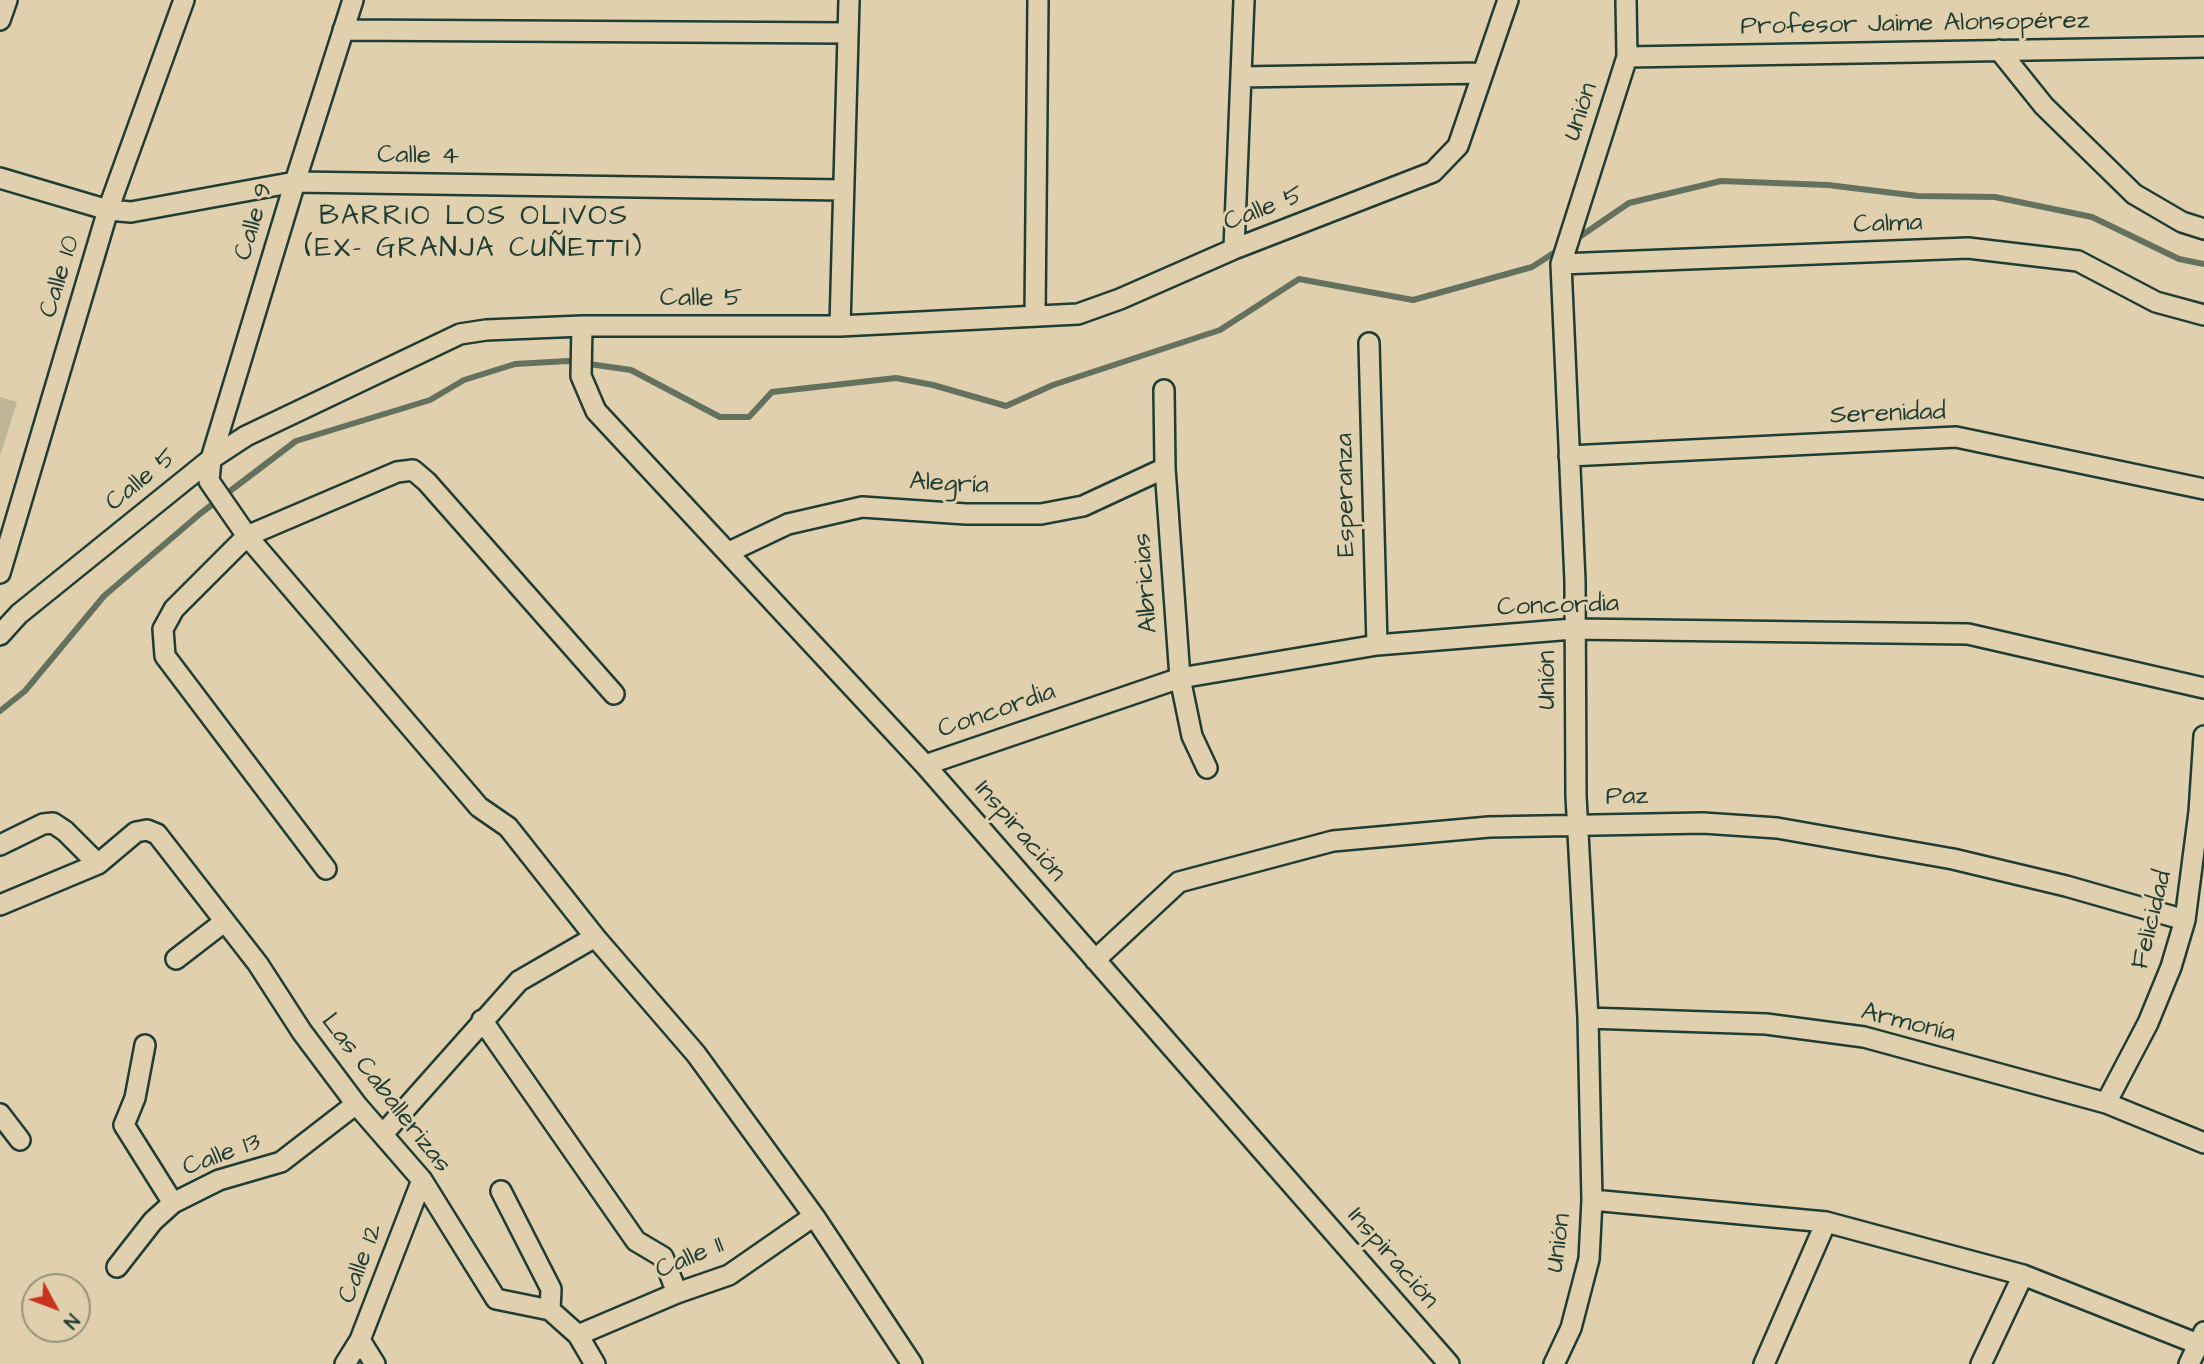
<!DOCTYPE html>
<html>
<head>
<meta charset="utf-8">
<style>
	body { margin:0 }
	#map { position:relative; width:2204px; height:1364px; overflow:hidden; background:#e1d0ad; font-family:"Architects Daughter",sans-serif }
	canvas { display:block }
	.north { position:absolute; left:21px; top:1273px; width:70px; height:70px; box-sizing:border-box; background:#e1d0ad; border:2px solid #93957d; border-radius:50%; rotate:131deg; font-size:19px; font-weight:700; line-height:28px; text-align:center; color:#1f3d34 }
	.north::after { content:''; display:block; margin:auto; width:24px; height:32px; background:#c8321e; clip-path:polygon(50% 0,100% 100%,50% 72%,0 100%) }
</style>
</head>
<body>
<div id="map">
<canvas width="2204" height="1364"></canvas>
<div class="north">N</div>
</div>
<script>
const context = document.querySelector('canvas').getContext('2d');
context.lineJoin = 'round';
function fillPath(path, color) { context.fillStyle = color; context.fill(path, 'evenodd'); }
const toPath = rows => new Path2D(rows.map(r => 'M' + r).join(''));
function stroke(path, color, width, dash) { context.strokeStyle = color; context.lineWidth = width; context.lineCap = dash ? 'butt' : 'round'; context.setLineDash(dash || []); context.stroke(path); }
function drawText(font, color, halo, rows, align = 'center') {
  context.font = font + ' "Architects Daughter",sans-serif'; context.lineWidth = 6; context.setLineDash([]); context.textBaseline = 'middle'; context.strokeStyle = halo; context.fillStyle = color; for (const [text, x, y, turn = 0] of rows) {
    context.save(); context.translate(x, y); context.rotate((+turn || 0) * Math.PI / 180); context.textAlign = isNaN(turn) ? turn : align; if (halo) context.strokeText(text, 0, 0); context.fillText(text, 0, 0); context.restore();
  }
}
fillPath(toPath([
	[0,397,17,402,0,456]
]), '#beb697');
stroke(toPath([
	[1575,240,1629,203,1721,181,1828,185,1918,196,1995,197,2092,217,2179,259,2204,264],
	[0,711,25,691,104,596,201,513,296,441,430,400,464,380,515,364,568,361,631,370,720,417,749,417,772,392,896,378,933,385,1006,406,1053,385,1220,330,1299,279,1413,300,1532,267,1560,249]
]), '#64715f', 6);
const minor = toPath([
	[353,0,295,182,211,459,209,481,247,536,479,807,508,827,595,937,696,1054,814,1216,912,1364],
	[0,20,7,0],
	[343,30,847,33],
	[1999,50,2044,106,2134,194,2182,222,2204,229],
	[1627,57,2204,47],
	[1241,77,1483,73],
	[0,178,108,210,131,212,295,182,843,190],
	[1234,249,1244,0],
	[1561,264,1968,248,2078,261,2156,302,2204,315],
	[1035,316,1038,0],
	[582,326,581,376,596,411,925,765,1449,1364],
	[840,326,849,0],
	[1369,343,1377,645],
	[1164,390,1165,468,1180,678,1192,736,1207,768],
	[1569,456,1956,437,2204,489],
	[729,552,788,524,862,507,966,514,1041,514,1083,506,1165,468],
	[0,573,108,210,184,0],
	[0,635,19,614,211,459,246,436,460,334,486,330,582,326,840,326,1078,314,1120,299,1234,249,1433,172,1458,146,1508,0],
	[925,765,1180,678,1377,645,1573,629,1968,634,2204,688],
	[0,845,43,824,53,823,65,831,98,864],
	[326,869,165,656,163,629,174,609,247,536,397,472,413,470,427,482,614,694],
	[0,905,98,864,136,832,147,830,157,834,258,964,302,1032,356,1104,422,1180,496,1299,550,1310,578,1335,595,1364],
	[176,959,224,922],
	[1095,960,1179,882,1333,841,1489,827,1703,823,1777,828,1953,859,2066,886,2185,920],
	[1588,1018,1766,1024,1864,1037,2106,1103,2204,1143],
	[482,1020,636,1241,663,1257,677,1293],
	[145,1045,135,1098,124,1125,173,1203],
	[2106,1103,2148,1023,2171,967,2185,920,2199,812,2204,736],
	[0,1114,20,1140],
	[383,1134,519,981,595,937],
	[501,1191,551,1289,550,1310],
	[1592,1200,1826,1222,2023,1275,2198,1344],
	[117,1267,153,1221,173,1203,219,1180,281,1162,356,1104],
	[578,1335,677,1293,729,1275,814,1216],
	[360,1340,375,1364],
	[345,1364,360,1340,422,1180],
	[1554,1364,1571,1328,1589,1259,1592,1200,1588,1018,1576,796,1575,581,1561,264,1627,57,1626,0],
	[1764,1364,1826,1222],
	[1981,1364,2023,1275],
	[2189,1364,2204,1332]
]);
stroke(minor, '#1f3d34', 24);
stroke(minor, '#e1d0ad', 19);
drawText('26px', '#1f3d34', '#e1d0ad', [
	["Profesor Jaime Alonsopérez",1915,25,-1],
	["Unión",1582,112,-72],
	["Calle 4",418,157,1],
	["Calle 5",1264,210,-21],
	["Calle 9",255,222,-73],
	["Calma",1888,225,-2],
	["Calle 10",61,277,-73],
	["Calle 5",701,300],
	["Serenidad",1888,415,-2],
	["Calle 5",142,481,-39],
	["Alegría",949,485,3],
	["Esperanza",1347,495,-91],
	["Albricias",1147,583,-94],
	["Concordia",1558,607,-2],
	["Unión",1549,680,-90],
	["Concordia",997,712,-19],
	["Paz",1627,798,-1],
	["Inspiración",1019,832,49],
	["Felicidad",2153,920,-76],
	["Armonía",1908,1024,14],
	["Las Caballerizas",385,1094,52],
	["Calle 13",222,1156,-20],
	["Unión",1560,1243,-83],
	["Calle 11",690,1259,-23],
	["Inspiración",1392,1259,49],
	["Calle 12",362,1264,-69]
]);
context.letterSpacing = '2px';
drawText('28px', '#1f3d34', '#e1d0ad', [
	["BARRIO LOS OLIVOS",474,218],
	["(EX- GRANJA CUÑETTI)",474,250]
]);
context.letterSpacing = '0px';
</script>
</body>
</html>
